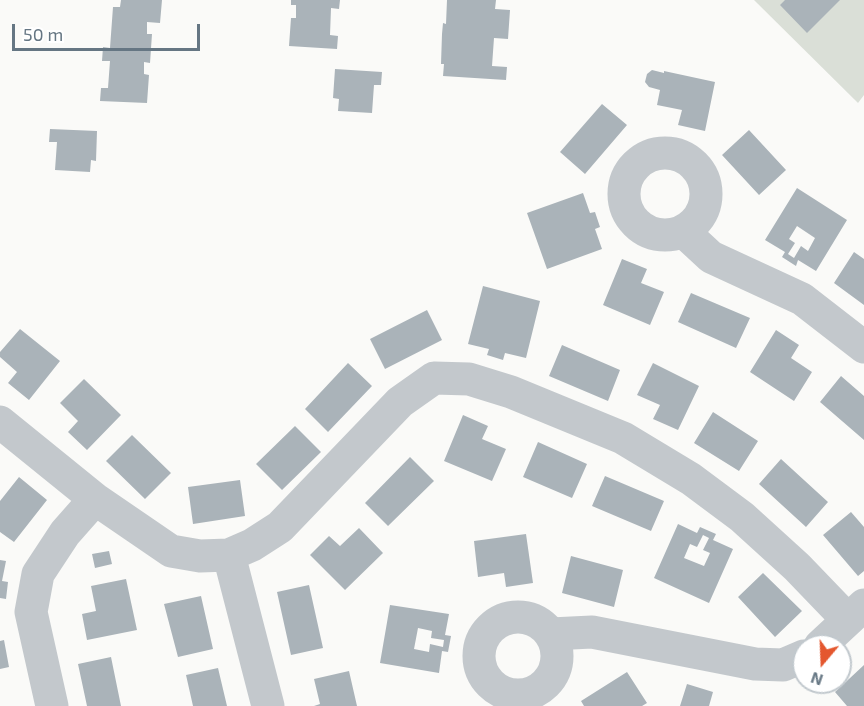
<!DOCTYPE html>
<html>
<head>
<meta charset="utf-8">
<style>
	body { margin:0 }
	#map { position:relative; width:864px; height:706px; overflow:hidden; background:#fafaf8; font-family:"Exo 2",sans-serif }
	canvas { display:block }
	.north { position:absolute; left:792px; top:634px; width:60px; height:60px; box-sizing:border-box; background:#fff; border:2px solid #c1c8cd; border-radius:50%; rotate:199deg; font-size:16px; font-weight:700; line-height:24px; text-align:center; color:#657683 }
	.north::after { content:''; display:block; margin:auto; width:21px; height:27px; background:#e4572e; clip-path:polygon(50% 0,100% 100%,50% 72%,0 100%) }
	.scale { position:absolute; left:12px; top:24px; width:188px; height:27px; box-sizing:border-box; border:3px solid #657683; border-top:0; padding-left:8px; font-size:18px; line-height:21px; white-space:nowrap; color:#657683; -webkit-text-stroke:4px #fff; paint-order:stroke }
</style>
</head>
<body>
<div id="map">
<canvas width="864" height="706"></canvas>
<div class="north">N</div>
<div class="scale">50 m</div>
</div>
<script>
const context = document.querySelector('canvas').getContext('2d');
context.lineJoin = 'round';
function fillPath(path, color) { context.fillStyle = color; context.fill(path, 'evenodd'); }
const toPath = rows => new Path2D(rows.map(r => 'M' + r).join(''));
function stroke(path, color, width, dash) { context.strokeStyle = color; context.lineWidth = width; context.lineCap = dash ? 'butt' : 'round'; context.setLineDash(dash || []); context.stroke(path); }
fillPath(toPath([
	[754,0,864,0,864,95,858,103]
]), '#dadfd7');
fillPath(toPath([
	[121,0,162,0,160,23,147,22,147,34,152,34,150,63,144,62,144,74,149,75,147,103,100,101,101,88,108,88,110,61,102,61,103,47,110,48,113,7,120,7],
	[291,0,340,0,339,9,331,8,330,35,338,36,337,49,289,46,291,18,296,18,296,5,291,5],
	[447,0,496,0,495,9,510,10,508,39,494,38,492,66,507,67,506,80,443,76,444,64,441,64,442,34,443,23,446,24],
	[785,0,840,0,807,33,780,5],
	[335,69,382,72,381,85,374,85,372,113,338,111,339,99,333,98],
	[652,70,664,73,664,71,715,82,705,131,678,125,682,110,657,105,660,90,649,87,645,82,647,74],
	[602,104,627,125,585,174,560,152],
	[50,129,97,131,96,161,91,160,90,172,55,170,57,142,49,142],
	[749,130,786,170,759,195,722,155],
	[797,188,847,220,816,271,798,260,796,266,782,257,785,252,765,240],
	[797,226,815,238,808,251,801,246,794,258,788,254,795,243,789,239],
	[583,193,590,213,595,212,600,227,595,229,602,249,547,269,527,213],
	[854,252,864,259,864,305,834,283],
	[622,259,647,269,641,283,664,292,650,325,603,305],
	[483,286,540,301,526,358,505,353,503,360,487,355,489,349,468,344],
	[691,293,750,318,736,348,678,322],
	[427,310,442,340,385,369,370,339],
	[20,329,60,361,29,400,8,383,17,372,0,357,0,352],
	[776,330,799,345,791,358,812,372,794,401,750,372],
	[562,345,620,370,608,401,549,376],
	[348,363,372,386,328,432,305,409],
	[653,363,699,386,678,430,653,419,660,405,637,395],
	[841,376,864,396,864,440,820,402],
	[84,379,121,415,87,450,68,432,78,421,60,403],
	[713,412,758,441,739,471,694,443],
	[463,415,488,426,482,439,506,449,492,481,444,461],
	[295,426,321,452,282,490,256,464],
	[132,435,171,473,145,499,106,461],
	[538,442,587,464,572,498,523,477],
	[410,457,434,481,388,526,365,503],
	[781,459,828,502,806,527,759,484],
	[605,476,664,501,651,531,592,506],
	[19,477,47,500,14,542,0,532,0,501],
	[240,480,245,516,193,524,188,487],
	[851,512,864,527,864,571,858,576,823,535],
	[678,524,697,533,700,527,716,534,713,540,733,549,709,603,654,578],
	[703,535,709,538,703,550,710,553,704,566,684,558,690,544,697,547],
	[359,528,383,553,345,590,310,555,329,536,340,546],
	[526,534,533,583,506,587,504,573,478,577,474,541],
	[109,551,112,564,95,568,92,554],
	[571,556,623,570,614,607,562,593],
	[0,560,6,561,2,581,8,582,6,599,0,598],
	[763,573,802,611,775,637,738,597],
	[126,579,137,630,87,640,82,614,96,611,91,586],
	[309,585,323,648,291,655,277,592],
	[201,596,213,649,178,657,164,604],
	[390,605,449,614,445,635,451,636,448,652,442,651,439,673,380,663],
	[418,628,432,631,431,638,444,640,443,647,430,644,429,652,414,649],
	[4,640,9,667,0,669,0,641],
	[111,657,121,706,87,706,78,664],
	[864,665,864,706,847,706,835,692],
	[218,668,227,706,193,706,186,675],
	[349,671,357,706,314,706,320,704,314,679],
	[627,672,647,703,642,706,584,706,581,701],
	[687,684,713,692,709,706,680,706]
]), '#aab3b9');
stroke(toPath([
	'624 194a41 41 0 1 1 82 0a41 41 0 1 1-82 0Z',
	[684,232,711,257,802,299,864,347],
	[0,422,95,499,171,551,200,556,229,555,252,545,280,527,400,402,434,378,469,379,511,392,623,438,691,479,742,517,797,567,848,620,864,605],
	[229,555,268,706],
	'479 656a39 39 0 1 1 78 0a39 39 0 1 1-78 0Z',
	[551,634,592,632,755,664,783,665,804,656],
	[820,646,848,620],
	[52,706,31,612,38,574,65,533,95,499]
]), '#c3c8cc', 33);
</script>
</body>
</html>
